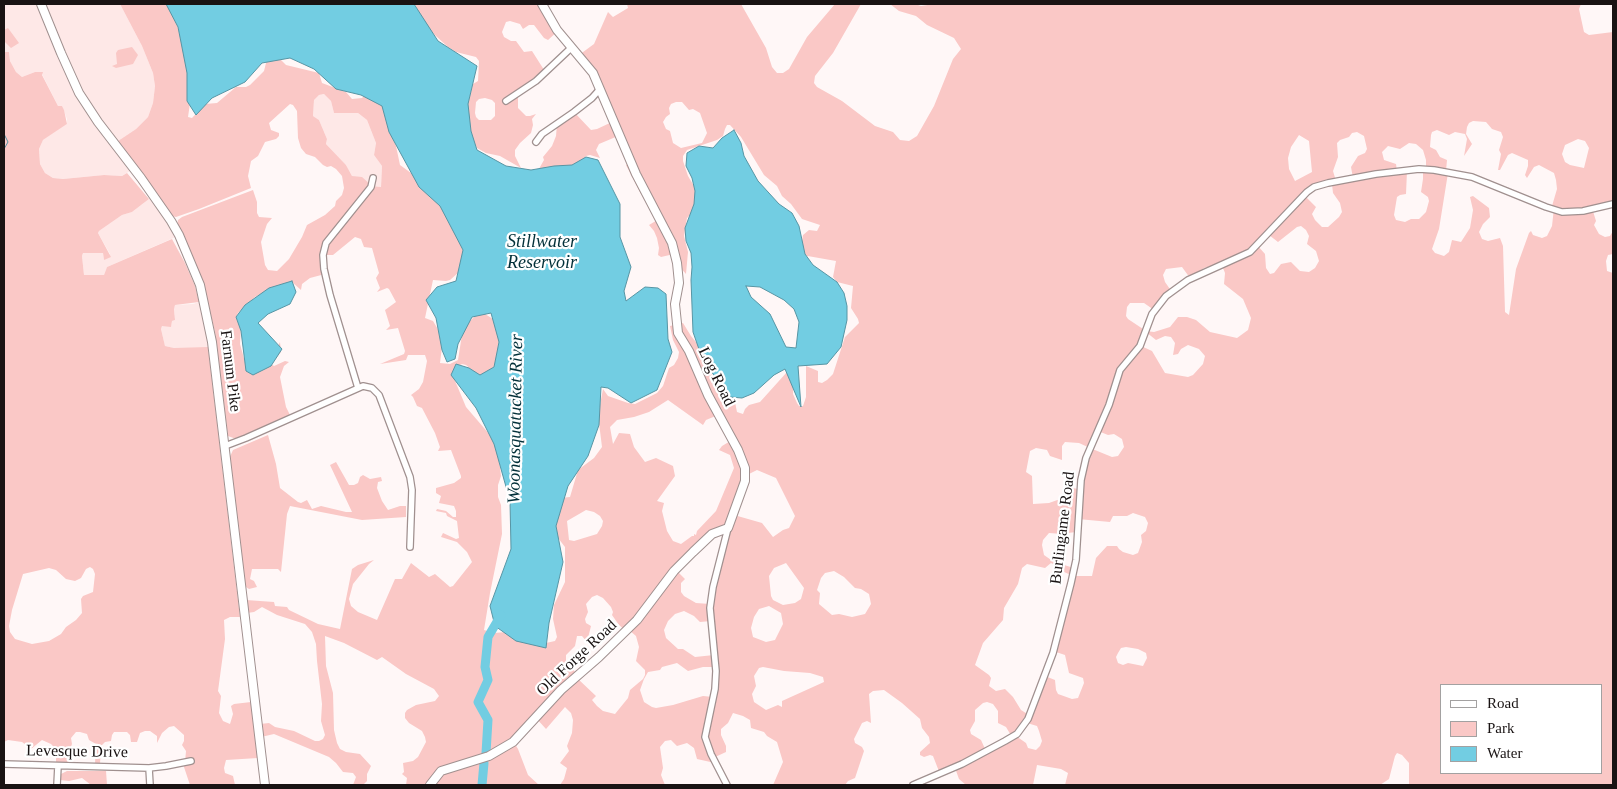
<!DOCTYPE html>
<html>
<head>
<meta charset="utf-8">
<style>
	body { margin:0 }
	#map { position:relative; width:1617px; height:789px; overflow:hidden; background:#fff7f7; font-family:Georgia,serif }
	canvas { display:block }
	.frame { position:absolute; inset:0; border:5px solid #191313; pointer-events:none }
	.legend { position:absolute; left:1440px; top:684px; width:162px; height:90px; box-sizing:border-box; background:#fff; border:1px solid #a3a1a1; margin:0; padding:6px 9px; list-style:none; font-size:15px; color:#191313 }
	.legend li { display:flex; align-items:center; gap:10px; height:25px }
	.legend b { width:25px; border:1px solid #a3a1a1 }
</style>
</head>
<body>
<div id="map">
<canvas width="1617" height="789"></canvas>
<div class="frame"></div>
<ul class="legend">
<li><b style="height:6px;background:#fff"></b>Road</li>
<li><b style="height:14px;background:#fac8c6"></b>Park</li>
<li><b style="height:14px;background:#72cde2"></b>Water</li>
</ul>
</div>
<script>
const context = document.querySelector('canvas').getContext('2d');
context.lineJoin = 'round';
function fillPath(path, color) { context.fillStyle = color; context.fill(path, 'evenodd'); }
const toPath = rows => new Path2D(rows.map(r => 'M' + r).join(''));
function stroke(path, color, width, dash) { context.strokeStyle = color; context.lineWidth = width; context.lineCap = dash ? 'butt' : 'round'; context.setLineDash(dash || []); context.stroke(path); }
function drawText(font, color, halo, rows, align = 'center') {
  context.font = font + ' Georgia,serif'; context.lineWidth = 4.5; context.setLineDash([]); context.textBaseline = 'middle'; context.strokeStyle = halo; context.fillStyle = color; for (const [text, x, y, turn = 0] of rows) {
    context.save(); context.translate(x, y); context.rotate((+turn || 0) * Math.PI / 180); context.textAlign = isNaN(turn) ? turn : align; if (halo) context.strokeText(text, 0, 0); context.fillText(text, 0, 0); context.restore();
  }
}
fillPath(toPath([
	[4,4,120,4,142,46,153,73,155,86,153,103,148,117,136,129,115,143,133,169,122,176,104,175,63,179,53,178,45,173,40,164,39,149,43,140,67,124,67,119,62,106,58,106,42,74,35,72,22,77,16,72,10,61,9,52,4,52],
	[324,94,331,101,334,113,358,113,367,120,376,143,374,155,382,166,381,187,372,186,362,179,352,176,346,165,326,144,327,139,319,120,313,116,314,100,319,95],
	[153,196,178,236,107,267,104,275,84,275,82,256,83,253,103,253,104,260,110,254,98,233,99,231,122,215,132,212],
	[203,301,212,347,199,349,174,348,165,346,161,329,162,326,171,326,172,321,175,320,174,308,175,305,193,304]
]), '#fee8e7');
fillPath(toPath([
	[120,4,170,4,194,76,188,117,192,118,205,104,217,103,236,87,246,87,250,85,264,71,267,59,278,57,286,65,319,73,322,83,346,92,352,99,362,98,366,94,389,109,390,129,396,146,400,165,411,173,453,216,467,265,450,280,446,281,433,280,425,318,433,321,439,331,442,347,440,363,450,364,458,360,463,328,475,316,485,314,493,319,500,335,498,349,498,362,485,376,477,375,466,365,462,364,458,366,453,376,466,407,490,435,498,451,501,476,498,485,498,497,501,505,502,534,490,593,484,630,494,633,506,632,546,643,555,641,557,637,553,619,554,605,565,582,565,547,555,534,554,528,560,498,570,497,578,470,594,458,602,447,598,415,603,389,608,396,628,403,635,404,657,393,663,386,669,368,674,365,678,358,679,352,673,340,670,326,683,323,691,336,700,347,707,367,716,382,733,396,735,402,737,412,743,414,745,409,749,405,760,402,787,372,794,381,793,394,797,403,799,406,803,406,806,397,806,366,818,371,818,382,822,383,827,380,833,374,845,337,859,323,858,319,851,308,853,286,837,282,833,277,836,261,802,255,801,247,803,235,809,230,817,231,820,225,802,219,791,204,782,196,777,186,764,175,741,137,730,125,727,125,725,129,723,136,717,140,687,150,683,156,683,161,688,176,694,186,697,194,692,213,687,218,684,236,688,252,686,274,678,265,674,254,661,257,658,255,659,248,657,238,654,231,649,225,659,219,644,193,641,194,626,165,630,163,618,136,599,144,596,150,600,158,590,155,586,156,582,162,575,166,536,174,544,160,543,157,552,146,556,136,557,124,574,112,591,130,597,129,612,122,601,93,579,55,594,44,608,12,613,17,628,8,627,4,741,4,766,48,772,67,777,73,783,73,789,69,807,37,835,4,861,4,833,53,815,76,814,83,817,87,842,101,875,126,893,132,900,140,909,141,917,136,934,106,953,59,961,49,954,38,927,25,916,16,899,11,890,4,915,4,921,6,934,4,1581,4,1579,9,1584,32,1589,35,1613,32,1613,201,1592,208,1596,221,1594,225,1599,234,1605,237,1610,236,1613,231,1613,254,1608,255,1606,261,1607,271,1613,273,1613,785,1409,785,1409,763,1402,755,1397,753,1395,756,1389,779,1380,785,1065,785,1068,773,1061,769,1037,765,1033,785,966,785,959,779,955,768,940,774,933,756,930,755,924,757,920,755,920,752,930,743,929,737,922,728,920,719,902,703,884,690,873,691,869,694,871,723,867,721,862,723,854,739,855,743,862,747,864,751,855,778,848,781,845,785,773,785,783,762,777,742,767,736,764,732,751,728,750,720,743,716,733,713,728,723,721,729,721,735,726,746,726,752,713,758,715,763,697,759,694,748,687,743,677,746,671,740,665,741,660,747,663,768,661,775,665,785,560,785,564,779,567,768,560,763,569,751,567,746,572,733,573,720,571,713,565,707,546,729,536,718,513,741,518,749,528,775,539,785,406,785,407,778,402,774,404,772,403,763,413,761,418,757,426,742,425,737,422,731,409,723,405,718,405,713,407,710,416,705,435,701,439,696,434,689,406,674,382,657,377,660,344,643,325,636,326,666,333,693,334,730,337,743,340,749,346,752,360,754,371,766,367,774,367,781,363,785,353,785,356,777,353,773,343,772,336,763,329,757,274,734,261,737,260,724,269,723,275,727,294,731,315,741,319,741,323,739,325,735,321,721,322,704,317,661,316,644,312,632,305,624,277,615,262,607,254,612,247,613,246,600,274,602,275,606,287,607,289,610,318,624,340,629,352,569,358,565,374,560,369,564,353,584,349,599,351,606,358,612,377,620,395,579,402,579,411,563,429,577,435,574,450,587,453,586,472,562,467,552,457,542,441,537,443,533,456,539,459,538,457,521,447,516,446,513,436,511,437,509,446,511,453,517,456,517,456,511,454,506,439,503,441,496,436,493,436,488,454,483,461,478,461,476,451,450,438,451,440,447,435,433,422,408,417,406,413,397,411,395,419,389,423,382,427,361,425,355,408,355,406,360,380,364,404,354,405,351,398,328,386,330,390,326,385,310,396,302,389,289,387,288,377,292,380,288,376,278,379,273,372,248,364,247,361,239,355,237,333,255,324,255,325,274,310,278,302,284,301,290,292,282,277,289,263,293,255,297,238,313,236,318,241,325,240,344,246,366,275,353,280,342,281,352,271,364,274,366,285,361,289,362,284,366,280,377,286,407,290,415,236,439,228,436,215,332,207,299,188,246,177,225,178,220,182,217,253,190,257,202,257,213,259,217,272,218,267,224,261,242,265,265,268,270,277,271,289,259,302,237,307,225,325,215,335,206,336,201,342,195,344,188,342,176,336,169,331,166,327,167,323,165,315,157,306,154,301,148,298,138,297,111,293,105,290,104,269,123,271,130,279,133,279,136,276,139,265,142,258,156,251,161,248,176,251,188,199,209,176,217,171,216,115,143,136,129,148,117,153,103,155,86,153,73,142,46],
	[324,94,331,101,334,113,358,113,367,120,376,143,374,155,382,166,381,187,372,186,362,177,352,176,346,165,326,144,327,139,319,120,313,116,314,100,319,95],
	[676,102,682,102,689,110,693,109,700,113,707,133,702,143,681,148,673,143,670,131,666,129,663,122,666,117,670,114,669,108,671,104],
	[1473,121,1486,122,1492,129,1501,132,1503,137,1499,150,1501,154,1498,170,1500,170,1508,155,1512,153,1528,160,1528,166,1525,175,1527,178,1534,167,1539,165,1554,173,1556,180,1557,189,1552,206,1554,208,1552,226,1547,236,1542,238,1533,235,1531,231,1529,233,1516,269,1509,315,1505,312,1503,246,1500,238,1488,241,1482,239,1479,232,1483,224,1490,217,1489,208,1473,196,1470,197,1473,210,1470,228,1461,242,1452,240,1449,252,1444,256,1435,253,1432,249,1439,229,1448,173,1446,171,1447,160,1440,157,1436,150,1430,147,1431,135,1432,132,1437,130,1449,135,1455,132,1465,134,1467,139,1464,156,1472,144,1466,134,1467,127,1469,123],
	[1357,132,1364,136,1367,149,1365,153,1358,156,1351,167,1353,178,1336,181,1333,171,1338,157,1337,143,1340,140,1349,137,1352,133],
	[1299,135,1309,141,1312,172,1295,181,1289,169,1288,158,1291,147],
	[1578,139,1585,141,1589,148,1584,168,1570,165,1565,162,1562,154,1565,145],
	[1409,143,1416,144,1423,150,1426,160,1426,169,1423,171,1423,179,1421,192,1428,197,1429,201,1426,212,1419,219,1411,219,1405,222,1396,220,1394,215,1397,197,1400,195,1406,194,1407,171,1397,171,1396,164,1384,160,1382,152,1388,146,1400,149],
	[1332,184,1333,193,1340,203,1342,212,1339,217,1328,227,1322,227,1315,220,1312,214,1316,207,1305,196,1315,187],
	[1301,226,1306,230,1309,236,1307,244,1316,251,1319,261,1315,268,1309,272,1300,271,1291,262,1281,264,1274,273,1270,274,1266,268,1265,254,1257,245,1269,235,1278,242,1297,227],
	[1221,263,1225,273,1224,284,1243,299,1251,318,1248,330,1237,338,1210,332,1196,320,1187,317,1178,317,1170,327,1154,332,1146,331,1128,319,1126,316,1127,307,1130,303,1144,303,1154,310,1172,292,1165,282,1163,275,1166,269,1182,267,1190,278,1204,268],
	[1146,332,1156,340,1165,336,1171,337,1175,343,1173,355,1178,354,1181,349,1188,345,1199,349,1205,356,1203,364,1193,375,1188,377,1165,373,1152,351,1141,346],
	[668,400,703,425,706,420,718,415,732,440,722,446,719,450,730,455,734,468,716,511,697,531,696,535,694,534,694,536,692,536,681,544,673,541,667,531,662,511,664,503,657,501,675,476,673,466,656,458,645,462,634,447,630,434,619,433,613,444,610,427,617,420,634,417,649,412],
	[1098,431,1108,435,1114,434,1122,439,1124,447,1118,456,1112,457,1090,448],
	[1065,442,1079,443,1090,448,1079,489,1072,488,1063,498,1049,503,1033,504,1032,476,1026,472,1030,451,1036,448,1047,450,1050,456,1062,460,1062,446],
	[757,470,776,478,795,516,789,528,783,530,773,537,762,523,734,515,745,476],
	[586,510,594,512,600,516,603,521,602,526,597,534,574,541,569,540,567,521],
	[1133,513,1145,517,1148,523,1146,531,1141,535,1142,542,1138,553,1133,555,1123,552,1119,549,1117,546,1107,546,1096,558,1092,576,1074,576,1053,651,1065,655,1069,673,1083,678,1084,683,1078,698,1072,699,1058,694,1056,690,1055,680,1045,676,1029,715,1021,710,1013,697,1005,689,996,691,989,686,991,678,989,675,975,665,983,643,1003,620,1004,608,1018,584,1022,568,1027,564,1045,568,1051,563,1060,567,1062,571,1073,576,1074,568,1054,562,1044,555,1042,545,1043,540,1049,533,1063,534,1067,533,1077,532,1078,519,1110,522,1113,516,1127,516],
	[727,530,710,604,696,603,684,596,681,592,681,583,685,579,676,570,711,536],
	[786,563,804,588,801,599,795,603,783,605,773,600,771,596,769,576,774,568],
	[834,571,844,577,855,588,861,589,869,594,871,604,865,614,852,617,839,614,832,615,819,604,820,593,817,590,821,578,825,573],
	[597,595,603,598,611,607,613,612,612,615,619,625,626,631,629,630,636,636,639,647,636,661,645,670,645,675,643,679,630,690,628,698,615,714,603,711,597,706,592,700,596,696,577,678,578,675,566,662,566,655,575,646,577,636,582,636,587,642,591,626,586,623,585,619,588,612,586,604,592,597],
	[769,606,781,613,783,624,775,640,766,642,753,637,751,628,754,617,759,609],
	[684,611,694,616,700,622,711,621,714,655,695,657,683,649,678,649,666,638,664,630,668,621,675,614],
	[1126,647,1138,649,1146,653,1147,658,1143,666,1128,663,1123,665,1118,663,1116,657,1118,653,1121,648],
	[677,663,688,671,703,667,715,667,713,697,703,696,673,705,656,708,652,707,644,702,640,690,644,679,648,672,660,670,662,667],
	[763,667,784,671,810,673,823,677,824,682,782,701,782,707,778,705,766,710,754,702,752,694,756,686,754,676,759,668],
	[1441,685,1601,685,1601,773,1441,773],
	[987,702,993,704,998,711,998,723,1006,727,1012,737,986,751,981,740,971,734,970,730,975,721,975,710,983,703],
	[1027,723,1037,726,1039,731,1042,741,1040,746,1036,750,1028,748,1026,743,1016,736],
	[415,4,543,4,559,30,548,40,544,38,534,25,529,25,523,29,520,24,510,21,506,22,502,32,504,37,511,41,516,41,524,52,532,51,546,73,518,95,518,108,526,116,530,116,536,114,532,119,533,125,531,133,520,143,515,150,515,156,521,168,500,156,486,153,477,148,463,123,473,84,478,81,479,61,476,57,456,52,448,47,424,25],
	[485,98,492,100,495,103,495,116,491,120,479,120,476,117,475,113,476,102,479,99],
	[8,28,19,43,11,48,4,41,4,30],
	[132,47,138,55,133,64,116,68,112,66,117,64,116,53,118,50],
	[4,52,9,52,10,61,16,72,22,77,35,72,43,72,42,75,58,106,62,106,64,110,67,124,43,140,39,149,40,164,45,173,53,178,63,179,104,175,122,176,127,173,149,199,132,212,122,215,99,231,98,233,111,257,104,260,103,253,83,253,82,256,84,275,104,275,107,267,172,239,185,263,195,286,199,302,175,305,174,309,175,320,172,321,171,327,162,326,161,329,165,346,174,348,208,347,240,617,230,617,224,620,225,639,218,691,221,696,219,713,223,721,230,724,233,714,231,706,234,704,251,702,258,758,226,760,224,768,225,773,233,776,235,785,190,785,183,764,185,762,186,751,182,745,184,741,184,735,174,726,169,727,162,733,157,743,157,736,150,731,145,731,140,733,137,742,131,742,130,735,127,732,114,732,112,735,111,741,105,742,101,746,100,764,95,764,96,744,89,740,87,734,80,732,76,732,71,738,72,744,68,755,69,763,56,763,56,749,51,744,42,740,31,749,22,742,8,740,4,742],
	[90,567,93,569,95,574,93,592,83,596,81,599,82,613,76,620,66,627,61,634,49,641,32,644,15,639,10,632,9,626,12,610,23,574,49,568,56,570,66,579,75,581,81,578,86,569],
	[268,435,276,464,280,488,298,502,301,503,307,500,312,509,321,506,346,512,352,512,330,465,336,462,349,485,354,485,358,483,360,477,363,475,370,479,381,477,382,481,378,482,377,488,382,501,388,510,400,506,406,506,406,517,362,520,290,506,287,514,281,572,278,569,252,569,250,579,254,581,257,587,249,589,246,587,243,584,229,459,233,450],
	[67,771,106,771,107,785,91,785,82,778,69,781,60,780,61,774]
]), '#fac8c6');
const water = toPath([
	[166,4,414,4,438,41,477,66,468,104,471,131,477,150,506,166,531,170,554,166,572,165,586,157,598,160,620,204,620,237,631,267,624,291,626,301,645,287,658,288,666,294,668,339,672,352,657,390,631,403,608,388,601,387,599,425,588,456,568,486,556,526,563,562,549,623,546,648,516,641,495,626,490,606,511,549,510,501,494,444,476,408,451,375,456,364,469,368,480,375,494,367,499,342,491,313,472,317,458,344,455,359,447,362,442,350,436,318,426,300,437,287,456,281,463,250,440,206,419,187,389,132,382,106,361,95,336,89,314,69,290,58,262,63,245,82,212,98,196,115,187,101,187,73,178,27,166,4],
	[734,130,741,143,744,156,758,181,779,204,792,213,799,226,805,254,813,265,837,282,844,293,847,306,847,320,841,347,827,364,798,366,801,407,785,369,774,375,754,393,742,398,730,397,722,388,701,355,693,332,691,280,692,267,691,253,686,241,685,228,694,204,695,191,692,178,686,166,687,153,699,146,713,148,722,138,734,130],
	[746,286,760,287,784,300,794,309,799,322,796,348,786,347,770,314,751,297,746,286],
	[292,281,296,292,290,304,268,314,258,323,282,349,271,366,253,375,246,371,241,331,236,317,245,305,269,288,292,281]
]);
fillPath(water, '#72cde2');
stroke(water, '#5795a4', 1);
stroke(toPath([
	[4,125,4,134,8,142,4,149]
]), '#5795a4', 1);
stroke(toPath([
	[486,753,488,720,478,702,488,680,485,667,488,637,501,615],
	[482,785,484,763]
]), '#72cde2', 9);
const street = toPath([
	[506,101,536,81,571,48],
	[536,142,542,134,574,112,592,98,600,89],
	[358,388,330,295,324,269,323,255,326,243,371,187,373,178],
	[225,446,246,438,363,386,372,388,379,395,410,477,412,490,410,547],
	[4,764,149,768,166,766,191,761],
	[149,768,150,785],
	[57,785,58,766],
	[727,785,711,754,705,737,715,689,716,671,710,608,713,587,728,528],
	[913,785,962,764,1005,741,1017,734,1028,719,1053,653,1071,583,1076,560,1081,480,1086,458,1109,405,1120,370,1140,346,1152,314,1166,296,1188,280,1250,252,1307,192,1314,187,1328,183,1376,174,1419,169,1434,170,1472,177,1546,207,1562,212,1583,211,1613,204]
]);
const secondary = toPath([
	[41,4,61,53,79,93,98,122,141,178,171,221,179,235,200,285,212,342,265,785],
	[430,785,441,771,489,756,513,742,561,690,599,657,637,620,674,571,693,552,712,534,728,528,745,481,745,468,738,450,708,395,689,351,678,333,675,304,679,283,677,263,672,243,636,174,593,73,557,30,542,4]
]);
stroke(street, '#a0908f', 8);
stroke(secondary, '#a0908f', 10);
stroke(street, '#fff', 5.5);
stroke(secondary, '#fff', 8);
drawText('16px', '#191313', '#fff', [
	["Farnum Pike",230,371,83],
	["Log Road",716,377,64],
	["Burlingame Road",1063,528,-83],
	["Old Forge Road",577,658,-43],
	["Levesque Drive",77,752,1]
]);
drawText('italic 18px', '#023039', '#fff', [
	["Stillwater",542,242],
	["Reservoir",542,263],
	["Woonasquatucket River",516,419,-89]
]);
</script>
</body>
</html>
